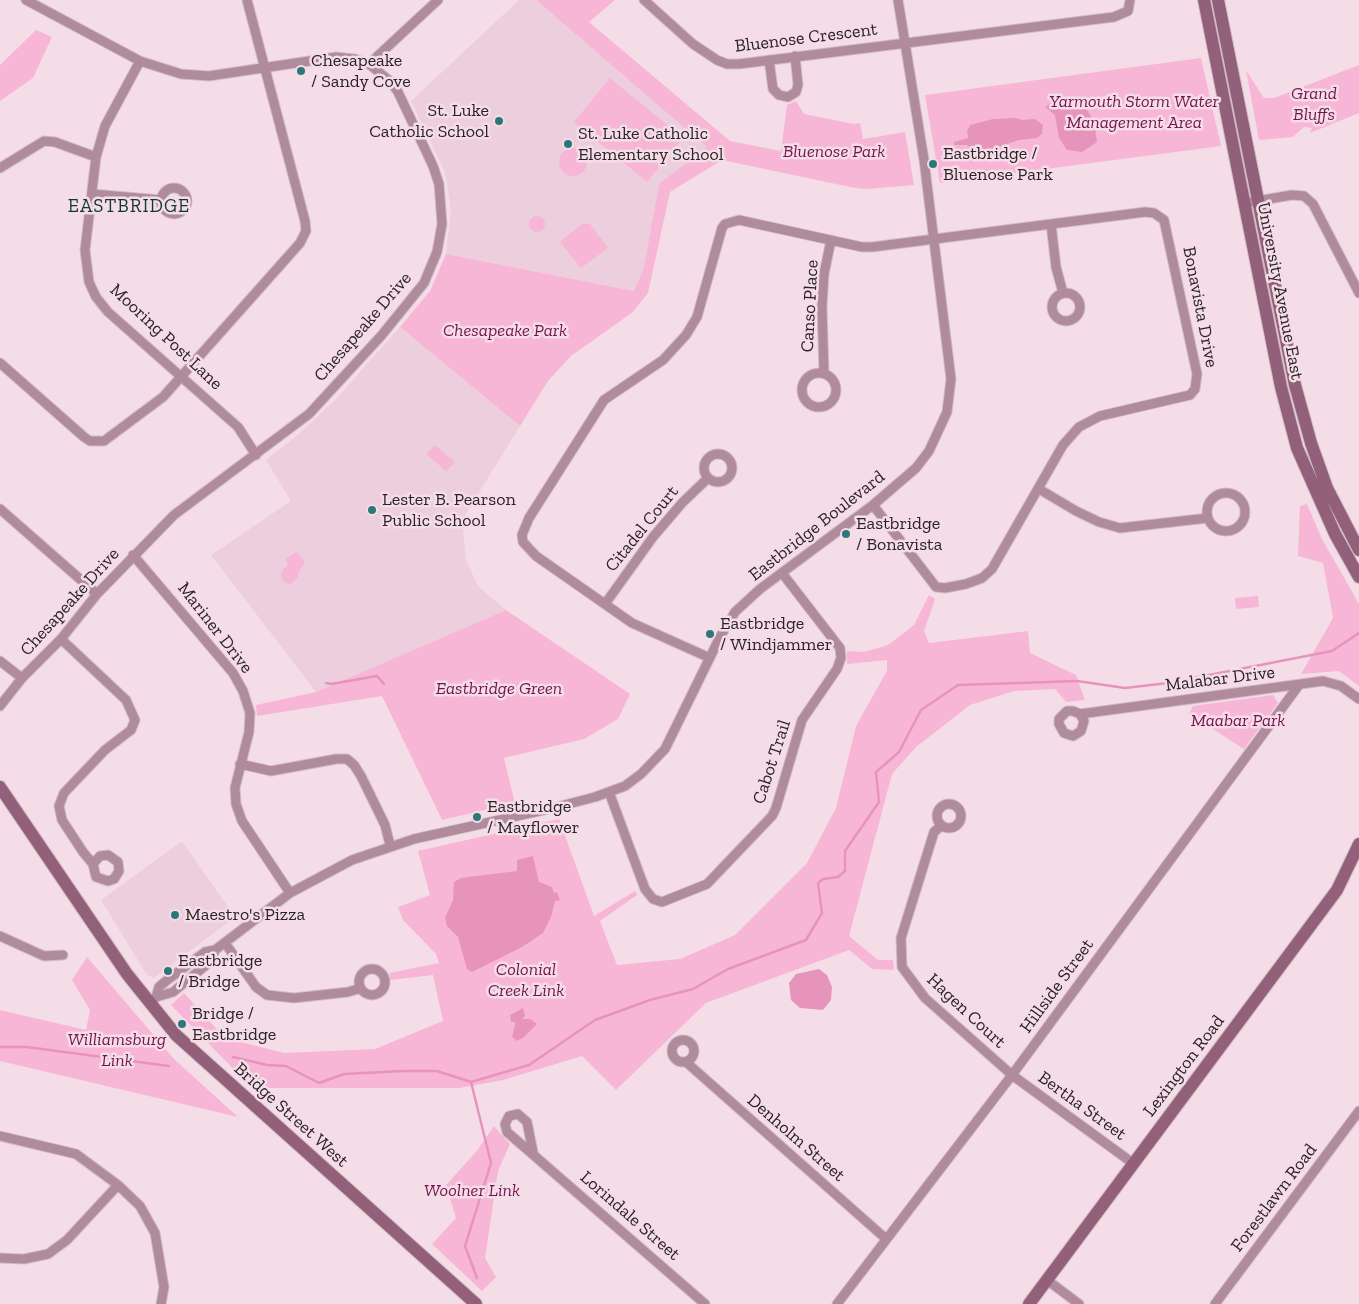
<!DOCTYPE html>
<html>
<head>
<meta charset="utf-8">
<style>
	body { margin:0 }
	canvas { display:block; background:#f5dde8 }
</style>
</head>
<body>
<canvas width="1359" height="1304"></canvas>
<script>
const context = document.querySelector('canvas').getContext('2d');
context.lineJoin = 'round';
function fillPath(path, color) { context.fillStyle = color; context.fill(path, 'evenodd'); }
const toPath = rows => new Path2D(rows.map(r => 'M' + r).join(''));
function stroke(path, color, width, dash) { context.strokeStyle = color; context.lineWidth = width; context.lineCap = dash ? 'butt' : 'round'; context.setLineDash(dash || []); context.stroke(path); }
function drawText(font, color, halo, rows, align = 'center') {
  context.font = font + ' "Zilla Slab",serif'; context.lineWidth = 5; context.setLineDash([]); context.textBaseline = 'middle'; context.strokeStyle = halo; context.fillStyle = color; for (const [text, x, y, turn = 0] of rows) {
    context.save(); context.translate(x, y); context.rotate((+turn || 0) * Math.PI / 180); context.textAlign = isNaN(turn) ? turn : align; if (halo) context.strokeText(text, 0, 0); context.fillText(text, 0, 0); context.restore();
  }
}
fillPath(toPath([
	[519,0,536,0,708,147,659,185,644,267,634,291,446,254,451,212,447,183,444,170,411,101],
	[400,327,520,426,462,520,466,560,478,586,506,610,316,692,211,555,291,501,266,460,300,433,336,399],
	[182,841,235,917,154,978,147,975,101,900]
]), '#edcedc');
fillPath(toPath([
	[536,0,615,0,589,22,730,141,781,151,787,105,796,101,804,114,854,124,860,123,863,139,905,132,914,185,867,189,855,188,722,160,670,192,648,293,633,312,571,356,548,381,520,426,400,327,430,291,446,254,634,291,644,267,659,184,707,147],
	[36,30,52,37,33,78,0,101,0,65],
	[1201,58,1221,146,940,183,925,95],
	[1359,65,1359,113,1310,133,1312,128,1304,127,1293,137,1259,140,1246,70,1264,98,1274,98],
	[610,78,683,138,647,182,574,122],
	'559 162a14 14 0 1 1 28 0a14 14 0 1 1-28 0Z',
	'529 224a8 8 0 1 1 16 0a8 8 0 1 1-16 0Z',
	[582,224,590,224,608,248,581,268,560,242],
	[435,445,455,462,446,471,426,454],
	[1307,504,1322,539,1359,604,1359,686,1339,671,1301,674,1333,618,1323,563,1298,556,1300,506],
	[296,552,305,562,298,573,298,577,290,585,282,580,281,575,283,569,288,565,286,559],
	[929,595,935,599,924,631,929,643,1028,631,1030,653,1076,675,1085,700,1066,702,1055,689,1014,691,970,705,916,747,892,774,849,936,878,960,893,960,894,970,872,969,849,950,706,1003,616,1090,582,1056,503,1080,460,1088,252,1088,171,1005,184,993,225,1038,284,1053,375,1049,443,1021,433,975,390,980,390,973,439,963,436,954,403,920,398,907,430,895,418,851,559,819,594,916,635,891,637,895,600,921,617,965,680,959,735,935,807,863,836,808,856,726,887,671,887,660,847,664,847,651,864,652,888,645,914,625],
	[1258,596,1259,607,1236,609,1235,598],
	[506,610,630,694,618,719,584,739,504,758,515,803,442,820,382,696,257,716,256,705,316,692],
	[1273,695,1278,703,1244,749,1189,714,1193,706],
	[87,957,174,1059,238,1117,0,1061,0,1010,86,1030,90,1010,72,980],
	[494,1126,510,1144,498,1171,485,1258,496,1277,482,1291,432,1244,456,1218,446,1185,476,1152]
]), '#f7b6d5');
fillPath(toPath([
	[1082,102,1094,121,1097,142,1082,152,1067,150,1059,138,1055,115,1045,107,1052,103],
	[1016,118,1022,120,1035,119,1043,125,1042,134,1037,138,1019,140,990,150,973,150,967,145,954,145,954,142,968,138,967,131,970,125,993,119],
	[533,856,539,882,552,887,554,893,557,892,560,900,555,901,551,917,543,933,522,947,472,972,467,969,458,937,447,926,445,918,453,900,454,882,461,878,517,871,517,860],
	[819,969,827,975,832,987,831,1000,823,1010,800,1008,791,1000,789,983,796,974],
	[523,1008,525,1016,522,1019,530,1019,537,1024,524,1037,517,1041,512,1037,515,1025,515,1022,511,1022,510,1015]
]), '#e794bd');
stroke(toPath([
	[326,683,331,684,377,676,384,684],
	[0,1047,27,1047,169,1066],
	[233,1057,267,1065,286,1066,319,1083,344,1074,403,1071,437,1071,471,1082,529,1065,595,1020,650,1000,693,989,728,969,806,940,822,913,818,883,823,879,838,877,845,871,845,851,879,802,876,772,899,752,921,710,958,685,1077,681,1125,688,1168,683,1332,651,1359,633],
	[471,1082,491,1163,465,1246,477,1278]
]), '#e794bd', 2.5);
const street = toPath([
	[644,0,693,44,717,60,727,64,739,64,1114,17,1128,11,1130,0],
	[769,60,773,89,779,95,788,97,796,92,798,85,795,56],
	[140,61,105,126,96,157,85,250,89,282,96,297,108,312,238,427,256,455],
	[369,64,438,0],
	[0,168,44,141,55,142,96,157],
	'161 201a13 13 0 1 1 26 0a13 13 0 1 1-26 0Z',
	[92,194,161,200],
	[1245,203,1292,195,1304,196,1313,204,1359,293],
	[1051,224,1056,267,1063,293],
	'1052 307a14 14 0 1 1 28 0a14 14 0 1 1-28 0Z',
	[0,363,84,437,90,441,104,441,163,397,300,243,306,231,305,221,247,0],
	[824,373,822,307,824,274,831,240],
	'802 390a17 17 0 1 1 34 0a17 17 0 1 1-34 0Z',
	'704 468a14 14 0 1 1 28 0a14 14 0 1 1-28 0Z',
	[1039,489,1076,511,1099,522,1120,528,1208,518],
	'1207 512a19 19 0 1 1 38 0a19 19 0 1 1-38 0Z',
	[0,509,97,594],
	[133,555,233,673,243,691,250,713,249,732,235,788,236,804,242,821,290,893],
	[605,604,653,537,682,503,708,478],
	[61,639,126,700,135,720,131,730,105,750,64,793,59,806,62,820,83,852,93,864,96,877,108,881,114,879,119,871,118,862,108,855,100,856,93,864],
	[710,658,632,623,536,556,523,542,522,535,529,518,604,400,663,360,686,335,697,317,722,228,725,224,739,220,862,247,872,247,1145,212,1154,213,1164,220,1197,374,1195,389,1190,395,1100,416,1079,427,1063,445,992,569,982,578,966,584,945,588,936,587,873,505],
	[0,661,22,678],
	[0,706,22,678,61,639,97,594,174,515,309,414,381,336,424,283,437,252,442,224,439,184,433,166,398,92,391,82,369,64,355,59,336,57,209,76,181,74,140,61,26,0],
	[1080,714,1084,721,1081,731,1073,736,1064,733,1059,724,1059,719,1067,711,1073,711,1080,714,1323,681,1341,686,1359,699],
	[240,764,271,771,336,759,347,759,354,765,361,776,385,825,390,845],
	[609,792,645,889,653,899,662,902,707,884,772,816,776,808,802,720,837,669,841,658,840,648,782,573],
	'937 816a12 12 0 1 1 24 0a12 12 0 1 1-24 0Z',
	[941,826,934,832,901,938,902,967,925,998,1012,1075,1134,1164],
	[0,936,44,956,63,955],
	[225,943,256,987,267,995,294,998,348,992,361,988],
	'359 982a13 13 0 1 1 26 0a13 13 0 1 1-26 0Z',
	[156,997,159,987,166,981,205,952,215,950],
	[150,1004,156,997,173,992,211,961,215,950,290,893,352,860,414,839,553,808,595,797,625,786,641,774,665,749,720,637,735,612,760,589,873,505,916,468,929,451,947,412,951,379,924,160,898,0],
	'672 1051a11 11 0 1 1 22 0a11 11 0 1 1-22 0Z',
	[686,1062,885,1238],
	[0,1136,76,1154,118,1185,140,1206,155,1233,164,1287,161,1304],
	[533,1152,527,1122,518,1114,509,1116,505,1124,507,1132,705,1304],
	[0,1258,24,1259,48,1254,67,1240,118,1185],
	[1047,1280,1079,1304],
	[837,1304,1012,1075,1299,685],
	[1215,1304,1359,1111]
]);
const secondary = toPath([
	[1204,0,1281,387,1297,448,1335,534,1359,577],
	[1218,0,1295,385,1311,443,1327,488,1359,550],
	[0,787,127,974,176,1035,476,1304],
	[1029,1304,1337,890,1359,844]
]);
stroke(street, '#d1bcc5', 11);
stroke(secondary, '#d1bcc5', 14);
stroke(street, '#b08b9c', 9);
stroke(secondary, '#936079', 12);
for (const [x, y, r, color] of [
	[301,71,5,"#2d777a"],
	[499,121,5,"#2d777a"],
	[568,144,5,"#2d777a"],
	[933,164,5,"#2d777a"],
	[372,510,5,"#2d777a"],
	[846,534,5,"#2d777a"],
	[710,634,5,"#2d777a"],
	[477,817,5,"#2d777a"],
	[175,915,5,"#2d777a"],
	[168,971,5,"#2d777a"],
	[182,1024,5,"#2d777a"]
]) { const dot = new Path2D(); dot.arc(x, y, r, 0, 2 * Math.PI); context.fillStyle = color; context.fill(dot); stroke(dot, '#f5dde8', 2); }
drawText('18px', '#2b2327', '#f5dde8', [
	["Bluenose Crescent",806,38,-7],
	["University Avenue East",1280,291,79],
	["Canso Place",810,306,-87],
	["Bonavista Drive",1200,307,79],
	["Chesapeake Drive",363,327,-49],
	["Mooring Post Lane",166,337,43],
	["Eastbridge Boulevard",817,526,-38],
	["Citadel Court",642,529,-51],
	["Chesapeake Drive",70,602,-48],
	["Mariner Drive",215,628,52],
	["Malabar Drive",1220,679,-7],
	["Cabot Trail",772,762,-72],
	["Hillside Street",1057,986,-54],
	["Hagen Court",966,1011,43],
	["Lexington Road",1184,1066,-53],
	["Bertha Street",1082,1106,36],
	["Bridge Street West",291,1115,42],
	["Denholm Street",796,1138,41],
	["Forestlawn Road",1274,1198,-53],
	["Lorindale Street",630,1216,41]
]);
drawText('18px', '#2b2327', '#f5dde8', [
	["Chesapeake",311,61],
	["/ Sandy Cove",311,82],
	["St. Luke",489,111,"right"],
	["Catholic School",489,132,"right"],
	["St. Luke Catholic",578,134],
	["Elementary School",578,155],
	["Eastbridge /",943,154],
	["Bluenose Park",943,175],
	["Lester B. Pearson",382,500],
	["Public School",382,521],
	["Eastbridge",856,524],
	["/ Bonavista",856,545],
	["Eastbridge",720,624],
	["/ Windjammer",720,645],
	["Eastbridge",487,807],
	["/ Mayflower",487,828],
	["Maestro's Pizza",185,915],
	["Eastbridge",178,961],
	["/ Bridge",178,982],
	["Bridge /",192,1014],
	["Eastbridge",192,1035]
], 'left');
drawText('italic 18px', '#74144f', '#f5dde8', [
	["Grand",1314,94],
	["Bluffs",1314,115],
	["Yarmouth Storm Water",1134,102],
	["Management Area",1134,123],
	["Bluenose Park",834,152],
	["Chesapeake Park",505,331],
	["Eastbridge Green",499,689],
	["Maabar Park",1238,721],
	["Colonial",526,970],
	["Creek Link",526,991],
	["Williamsburg",117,1040],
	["Link",117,1061],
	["Woolner Link",472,1191]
]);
context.letterSpacing = '1px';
drawText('19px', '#123537', '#f5dde8', [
	["EASTBRIDGE",129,207]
]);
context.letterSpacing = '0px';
</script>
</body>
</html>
